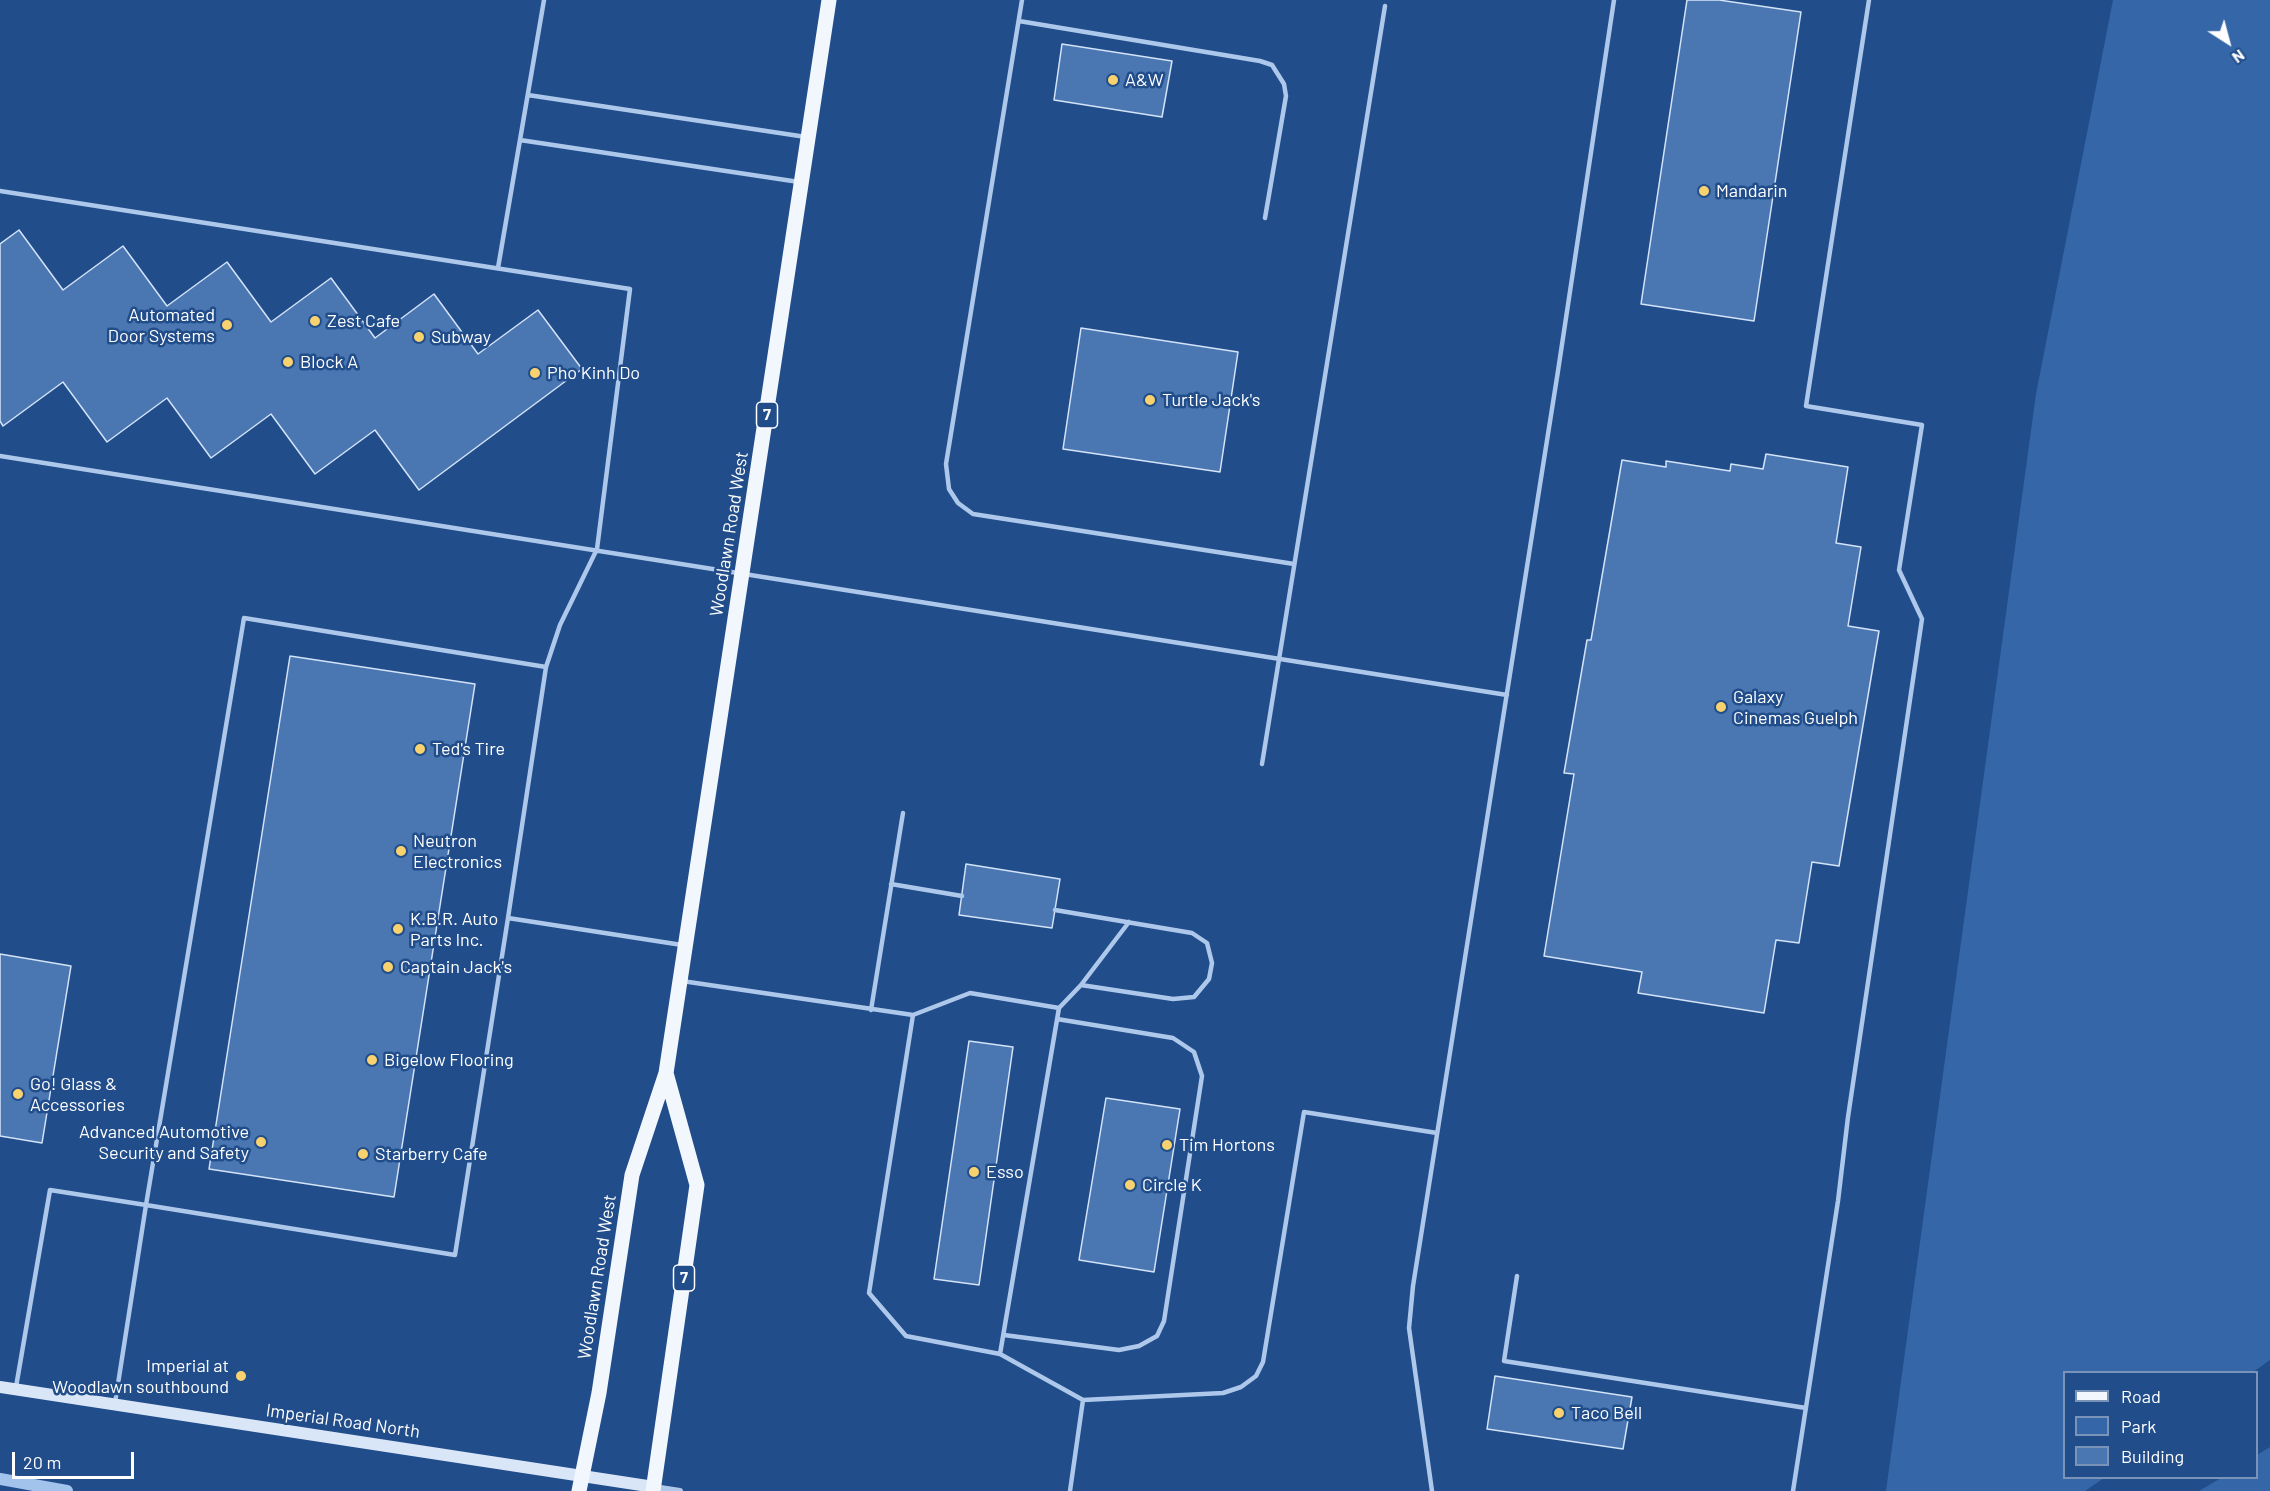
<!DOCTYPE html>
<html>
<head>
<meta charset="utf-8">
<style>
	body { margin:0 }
	#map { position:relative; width:2270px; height:1491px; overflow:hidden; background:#214d8b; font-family:Barlow,sans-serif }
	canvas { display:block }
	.legend { position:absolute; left:2063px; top:1371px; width:195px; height:108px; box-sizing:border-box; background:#214d8b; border:2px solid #7a94b9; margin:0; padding:8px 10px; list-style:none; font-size:18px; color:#fff }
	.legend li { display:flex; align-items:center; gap:12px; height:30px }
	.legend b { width:30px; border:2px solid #7a94b9 }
	.north { position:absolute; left:2198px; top:12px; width:60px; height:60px; -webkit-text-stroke:4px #214d8b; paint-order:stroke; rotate:144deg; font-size:16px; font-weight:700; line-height:24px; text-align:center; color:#fff }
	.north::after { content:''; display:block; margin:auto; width:21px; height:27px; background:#fff; clip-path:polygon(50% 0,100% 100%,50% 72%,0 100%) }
	.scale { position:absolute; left:12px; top:1452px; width:122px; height:27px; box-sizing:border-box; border:3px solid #fff; border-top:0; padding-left:8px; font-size:18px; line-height:21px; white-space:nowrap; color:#fff; -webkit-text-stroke:4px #214d8b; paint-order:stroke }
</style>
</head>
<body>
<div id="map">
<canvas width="2270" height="1491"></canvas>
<ul class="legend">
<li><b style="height:8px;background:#f2f7fe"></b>Road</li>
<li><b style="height:16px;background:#3567a8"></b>Park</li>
<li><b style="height:16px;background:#4a77b2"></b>Building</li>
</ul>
<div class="north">N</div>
<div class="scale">20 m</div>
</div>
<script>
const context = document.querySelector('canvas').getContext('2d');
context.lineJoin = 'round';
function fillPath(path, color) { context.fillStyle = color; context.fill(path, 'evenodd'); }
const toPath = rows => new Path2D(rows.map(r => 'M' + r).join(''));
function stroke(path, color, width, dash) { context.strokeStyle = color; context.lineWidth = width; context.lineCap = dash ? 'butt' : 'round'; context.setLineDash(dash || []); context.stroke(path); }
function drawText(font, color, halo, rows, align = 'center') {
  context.font = font + ' Barlow,sans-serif'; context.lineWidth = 5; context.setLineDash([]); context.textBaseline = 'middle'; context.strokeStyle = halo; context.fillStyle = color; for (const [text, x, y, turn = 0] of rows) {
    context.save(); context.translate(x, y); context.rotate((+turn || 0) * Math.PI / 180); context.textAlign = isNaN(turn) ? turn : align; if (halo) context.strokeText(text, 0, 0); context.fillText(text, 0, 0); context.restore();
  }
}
fillPath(toPath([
	[2113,0,2270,0,2270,1360,2253,1372,2064,1372,2064,1478,2104,1478,2085,1491,1886,1491,2036,394],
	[2270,1447,2270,1491,2199,1491,2221,1478,2256,1478,2257,1455]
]), '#3567a8');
stroke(toPath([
	[0,1479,67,1491]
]), '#a2c3ec', 12);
const building = toPath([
	[1687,0,1719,0,1801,12,1754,321,1641,304,1687,0],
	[1062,44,1172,61,1162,117,1054,100,1062,44],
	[19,230,63,290,123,246,167,306,227,262,271,322,331,278,375,338,434,294,478,354,538,310,582,369,419,490,375,430,315,474,271,414,211,458,167,398,107,442,63,382,3,426,0,421,0,244,19,230],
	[1081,328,1238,352,1220,472,1063,449,1081,328],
	[1766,454,1848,467,1836,543,1861,547,1848,626,1879,631,1839,866,1812,862,1799,943,1776,940,1764,1013,1638,993,1642,972,1544,956,1574,774,1564,773,1587,640,1591,640,1622,460,1666,467,1666,461,1730,471,1731,464,1763,469,1766,454],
	[290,656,475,684,394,1197,209,1169,290,656],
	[966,864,1060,879,1052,928,959,915,966,864],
	[0,954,71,966,42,1143,0,1136,0,954],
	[969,1041,1013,1047,979,1285,934,1279,969,1041],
	[1106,1098,1180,1109,1154,1272,1079,1260,1106,1098],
	[1495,1376,1632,1397,1623,1449,1487,1429,1495,1376]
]);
fillPath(building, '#4a77b2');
stroke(building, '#d3e3f8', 1.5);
stroke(toPath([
	[1022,0,946,464,949,489,958,503,973,514,1294,564],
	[1019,21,1260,61,1272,65,1284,84,1286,96,1265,218],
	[528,95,806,137],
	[520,140,799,182],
	[0,191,630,289,597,549,560,625,546,667],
	[498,268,544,0],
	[0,456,1507,695],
	[1262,764,1385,6],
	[891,884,962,896],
	[1055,910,1192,933,1207,943,1212,963,1209,979,1194,997,1173,999,1081,985],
	[508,918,546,667,244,618,146,1205,455,1255,508,918,682,945],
	[682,981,913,1015,970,993,1059,1008],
	[871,1010,903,813],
	[913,1015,869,1293,906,1336,1000,1354,1083,1400,1070,1491],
	[1517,1276,1504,1361,1806,1408],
	[1004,1335,1119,1350,1139,1346,1157,1336,1164,1321,1202,1076,1194,1052,1173,1038,1057,1019],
	[1000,1354,1059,1008,1081,985,1129,922],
	[16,1387,50,1190,146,1205,115,1403],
	[1083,1400,1223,1393,1241,1387,1256,1376,1263,1362,1304,1112,1437,1133],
	[1432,1491,1409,1328,1413,1286,1558,371,1614,0],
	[1793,1491,1838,1201,1848,1117,1922,619,1899,570,1922,425,1806,406,1869,0]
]), '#aec8eb', 4.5);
stroke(toPath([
	[654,1487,680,1491]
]), '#aec8eb', 6);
stroke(toPath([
	[0,1387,654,1487]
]), '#d9e6f8', 12);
stroke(toPath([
	[579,1491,599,1393,632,1175,666,1073,829,0],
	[653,1491,697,1185,666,1073]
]), '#f2f7fe', 15);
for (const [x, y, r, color] of [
	[1113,80,6,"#f8d26f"],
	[1704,191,6,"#f8d26f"],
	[315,321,6,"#f8d26f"],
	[227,325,6,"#f8d26f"],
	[419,337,6,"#f8d26f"],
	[288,362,6,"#f8d26f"],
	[535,373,6,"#f8d26f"],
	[1150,400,6,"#f8d26f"],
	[1721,707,6,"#f8d26f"],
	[420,749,6,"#f8d26f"],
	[401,851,6,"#f8d26f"],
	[398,929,6,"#f8d26f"],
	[388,967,6,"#f8d26f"],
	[372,1060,6,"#f8d26f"],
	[18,1094,6,"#f8d26f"],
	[261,1142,6,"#f8d26f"],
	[1167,1145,6,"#f8d26f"],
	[363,1154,6,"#f8d26f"],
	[974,1172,6,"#f8d26f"],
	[1130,1185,6,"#f8d26f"],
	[241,1376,6,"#f8d26f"],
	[1559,1413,6,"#f8d26f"]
]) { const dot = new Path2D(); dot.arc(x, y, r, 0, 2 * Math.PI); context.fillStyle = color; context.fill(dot); stroke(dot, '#214d8b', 2); }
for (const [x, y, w] of [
	[767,415,21],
	[684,1278,21]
]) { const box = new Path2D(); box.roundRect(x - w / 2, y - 13, w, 26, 4.5); context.fillStyle = '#214d8b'; context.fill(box); stroke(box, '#fff', 1.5); }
drawText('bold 16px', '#fff', null, [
	["7",767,415],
	["7",684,1278]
]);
drawText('18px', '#fff', '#214d8b', [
	["A&W",1125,80],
	["Mandarin",1716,191],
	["Automated",215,315,"right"],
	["Door Systems",215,336,"right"],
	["Zest Cafe",327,321],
	["Subway",431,337],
	["Block A",300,362],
	["Pho Kinh Do",547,373],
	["Turtle Jack's",1162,400],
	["Galaxy",1733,697],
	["Cinemas Guelph",1733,718],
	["Ted's Tire",432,749],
	["Neutron",413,841],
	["Electronics",413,862],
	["K.B.R. Auto",410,919],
	["Parts Inc.",410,940],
	["Captain Jack's",400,967],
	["Bigelow Flooring",384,1060],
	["Go! Glass &",30,1084],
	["Accessories",30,1105],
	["Advanced Automotive",249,1132,"right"],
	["Security and Safety",249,1153,"right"],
	["Tim Hortons",1179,1145],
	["Starberry Cafe",375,1154],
	["Esso",986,1172],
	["Circle K",1142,1185],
	["Imperial at",229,1366,"right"],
	["Woodlawn southbound",229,1387,"right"],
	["Taco Bell",1571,1413]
], 'left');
drawText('18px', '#fff', '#214d8b', [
	["Woodlawn Road West",729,534,-81],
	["Woodlawn Road West",597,1277,-81],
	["Imperial Road North",343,1421,8]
]);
</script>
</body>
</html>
